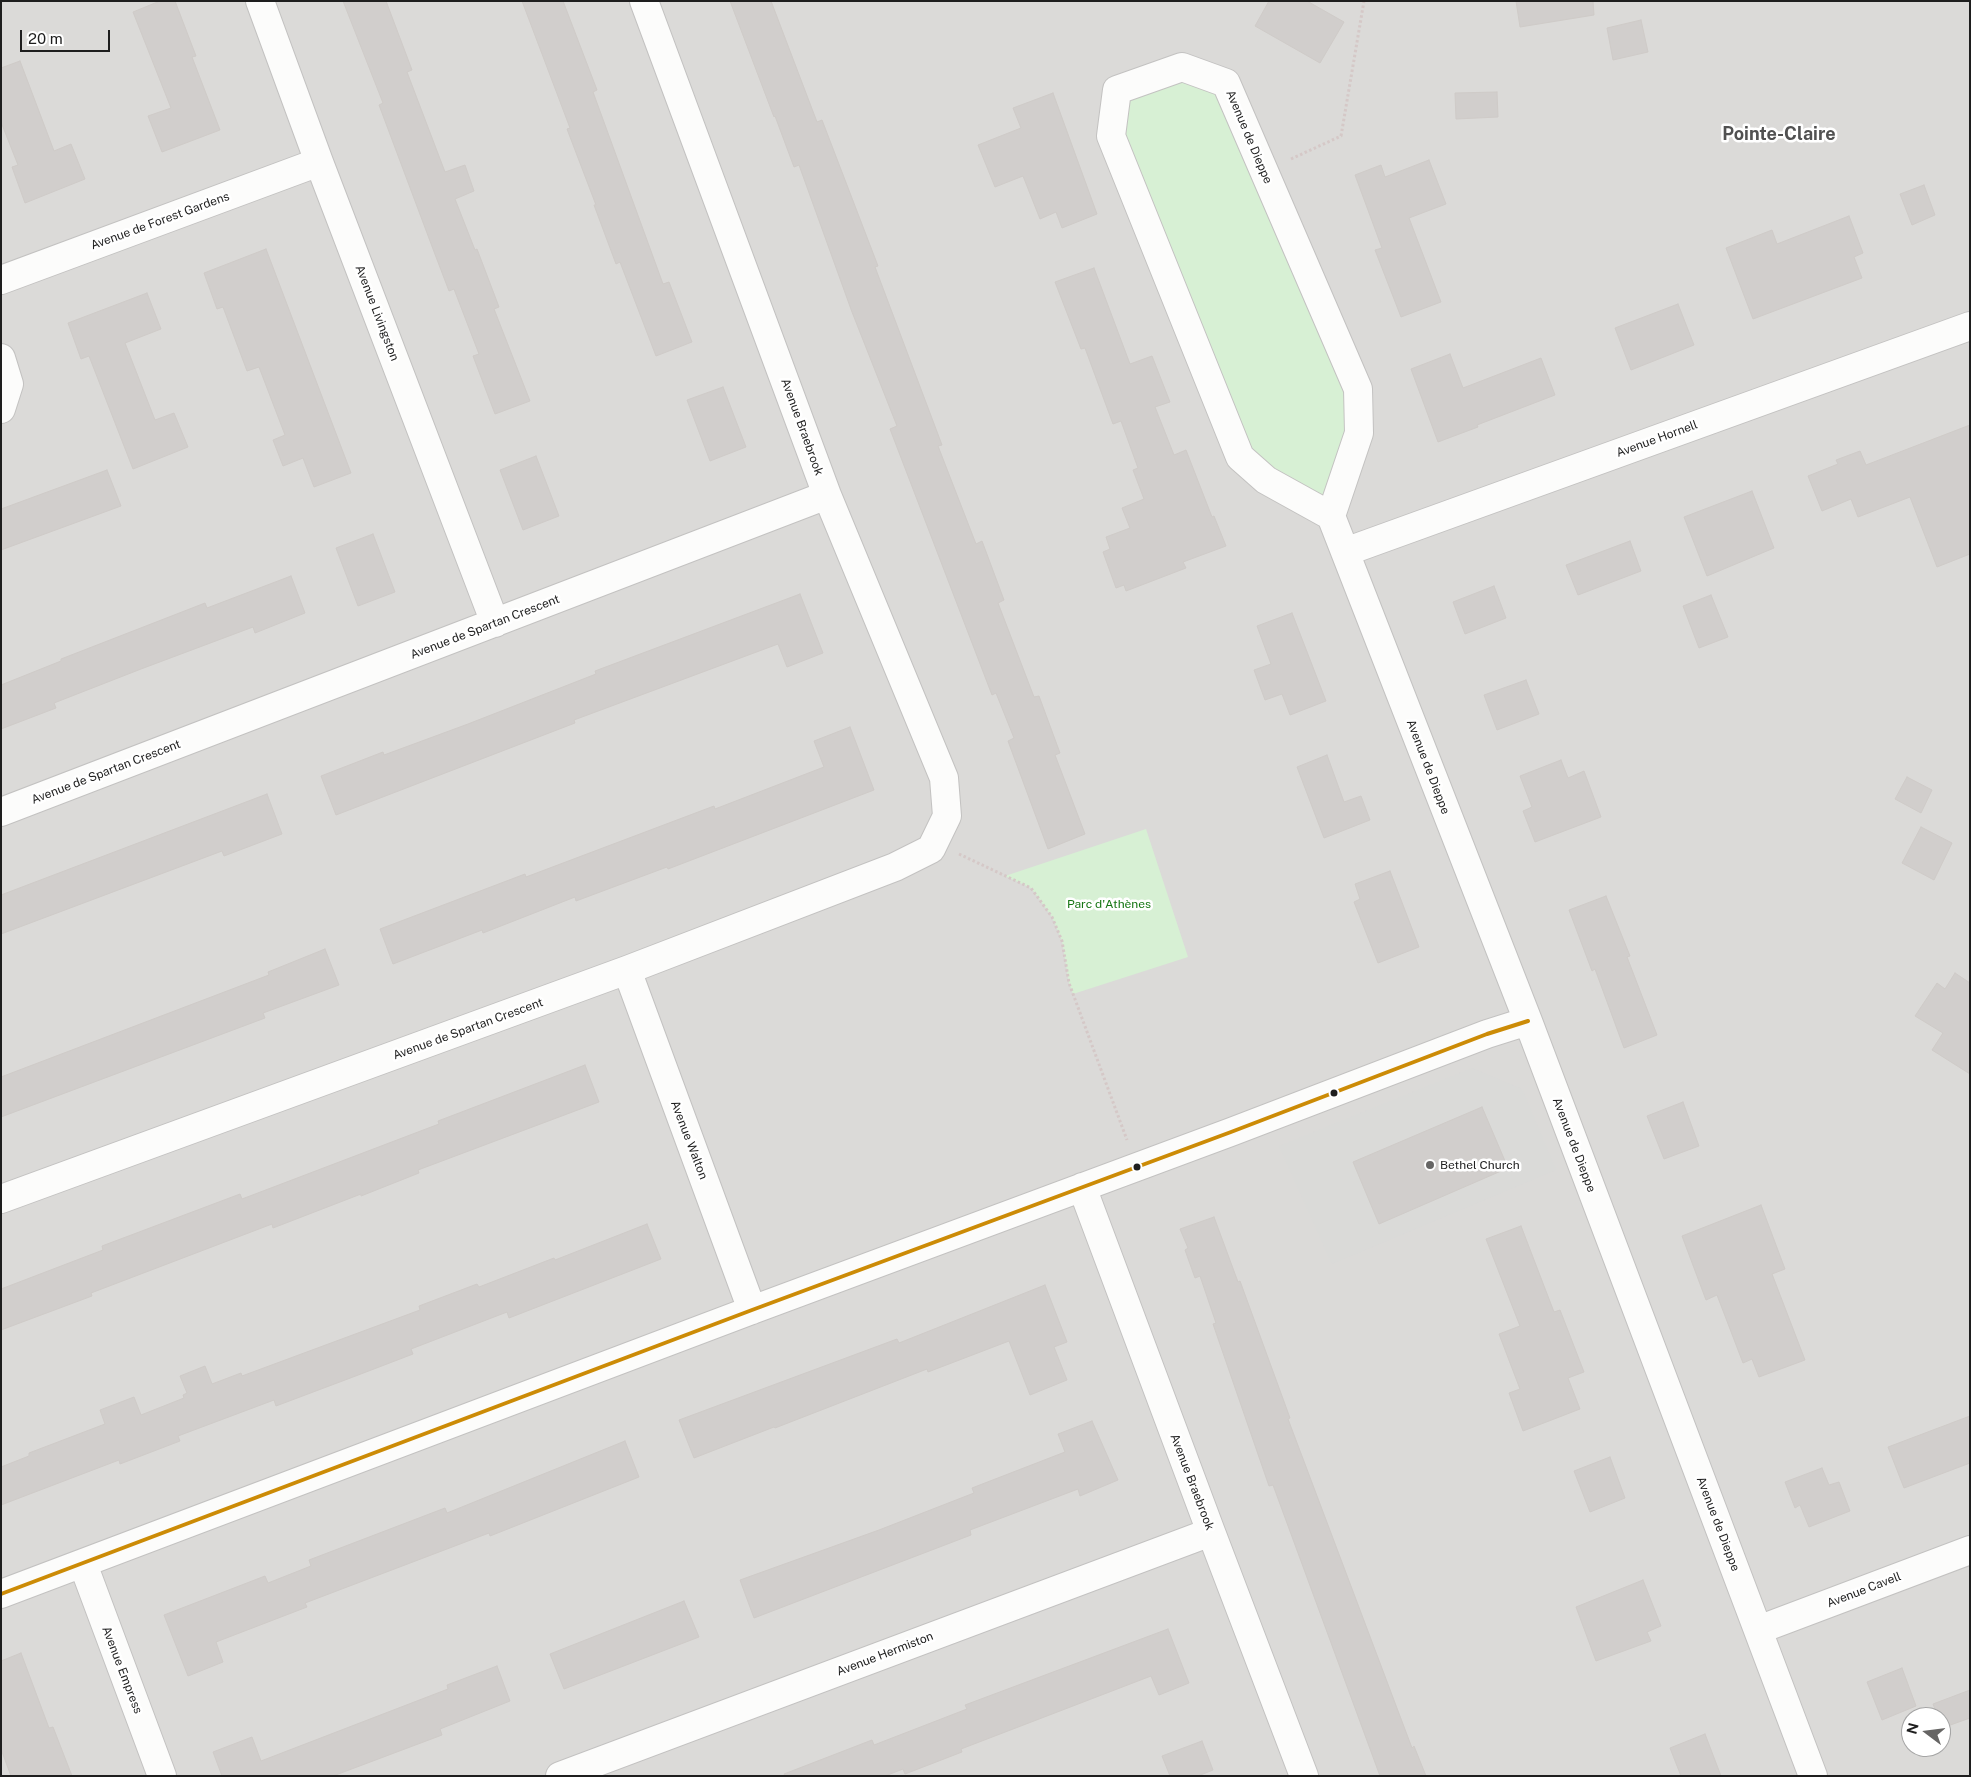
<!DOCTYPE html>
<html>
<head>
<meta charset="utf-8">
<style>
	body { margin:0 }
	#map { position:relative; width:1971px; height:1777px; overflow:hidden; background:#eceae7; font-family:"Public Sans",sans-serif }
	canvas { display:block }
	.frame { position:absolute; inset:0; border:2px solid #1e1e1e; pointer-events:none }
	.north { position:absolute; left:1901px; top:1707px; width:50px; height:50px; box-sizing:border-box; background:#fff; border:1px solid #a5a5a5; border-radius:50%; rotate:285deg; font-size:14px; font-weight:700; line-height:20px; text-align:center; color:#1e1e1e }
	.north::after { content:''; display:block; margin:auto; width:18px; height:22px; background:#666564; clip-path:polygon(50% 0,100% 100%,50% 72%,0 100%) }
	.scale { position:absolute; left:20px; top:30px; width:90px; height:22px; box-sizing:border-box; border:2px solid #1e1e1e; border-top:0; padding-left:6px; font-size:15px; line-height:18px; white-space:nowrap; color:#1e1e1e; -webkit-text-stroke:4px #fff; paint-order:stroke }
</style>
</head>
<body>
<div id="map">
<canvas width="1971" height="1777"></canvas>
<div class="frame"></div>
<div class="north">N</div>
<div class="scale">20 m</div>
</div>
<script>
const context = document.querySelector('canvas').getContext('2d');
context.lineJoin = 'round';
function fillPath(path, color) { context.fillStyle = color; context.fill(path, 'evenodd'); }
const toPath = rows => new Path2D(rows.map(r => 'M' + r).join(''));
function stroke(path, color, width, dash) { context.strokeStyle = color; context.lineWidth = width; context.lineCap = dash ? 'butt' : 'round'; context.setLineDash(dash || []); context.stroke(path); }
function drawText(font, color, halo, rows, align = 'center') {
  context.font = font + ' "Public Sans",sans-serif'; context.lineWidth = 5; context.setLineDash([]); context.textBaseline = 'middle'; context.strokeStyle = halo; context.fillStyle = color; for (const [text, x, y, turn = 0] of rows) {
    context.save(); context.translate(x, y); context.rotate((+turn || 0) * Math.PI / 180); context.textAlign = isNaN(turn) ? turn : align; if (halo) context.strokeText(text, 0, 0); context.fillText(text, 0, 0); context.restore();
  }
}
fillPath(toPath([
	[1,1,1970,1,1970,1776,1,1776],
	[1911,1717,1941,1717,1941,1747,1911,1747]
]), '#dbdad8');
fillPath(toPath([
	[1472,1068,1522,1089,1556,1170,1332,1264,1279,1146]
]), '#dadad8');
fillPath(toPath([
	[1182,67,1226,83,1358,389,1331,516,1240,457,1111,136,1117,90],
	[1146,829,1188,957,1073,994,1069,983,1062,941,1052,917,1031,888,1005,876]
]), '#d7f0d4');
const building = toPath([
	[160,1,175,1,196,56,192,57,220,130,162,152,148,116,171,108,133,12,160,1],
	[343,1,386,1,412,70,407,72,445,172,465,165,474,191,455,199,475,250,477,249,499,307,494,309,530,401,495,414,473,356,479,354,454,289,449,291,433,249,379,105,383,103,343,1],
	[522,1,563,1,597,90,593,92,663,284,669,282,692,342,656,356,620,262,616,264,594,205,596,205,567,129,570,128,522,1],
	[730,1,771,1,817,122,822,120,878,266,875,267,942,445,938,446,976,544,982,541,1004,600,998,603,1034,697,1039,696,1060,753,1055,755,1085,834,1048,849,1008,741,1014,738,996,693,992,695,890,429,897,426,852,312,799,165,794,167,775,116,774,117,730,1],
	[1269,1,1307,1,1344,22,1320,63,1255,26,1269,1],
	[1516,1,1593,1,1594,15,1520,27,1516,1],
	[1641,20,1648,52,1613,60,1607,28,1641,20],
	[20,61,54,151,71,144,85,179,25,203,12,167,18,165,1,122,1,68,20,61],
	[1497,92,1498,117,1456,119,1455,93,1497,92],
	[1053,93,1097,214,1062,228,1056,212,1040,219,1023,176,995,187,978,145,1021,128,1013,108,1053,93],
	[1429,160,1446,204,1409,218,1441,302,1401,317,1375,250,1382,248,1355,175,1381,165,1385,177,1429,160],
	[1924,185,1935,215,1912,225,1900,194,1924,185],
	[1849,216,1863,253,1854,257,1862,278,1753,319,1726,248,1772,230,1777,244,1849,216],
	[266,249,351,473,314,487,303,458,283,466,273,440,285,435,259,367,247,371,223,307,217,309,204,273,266,249],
	[1094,268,1130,364,1152,356,1170,402,1155,407,1174,455,1186,450,1212,517,1214,516,1226,546,1183,562,1186,568,1126,591,1124,585,1116,588,1103,552,1110,549,1106,537,1130,528,1122,508,1144,499,1133,470,1138,468,1121,421,1113,424,1085,348,1081,349,1055,282,1094,268],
	[147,293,161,329,125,343,155,420,174,413,188,447,133,469,89,356,81,359,68,323,147,293],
	[1678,304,1694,345,1631,370,1615,328,1678,304],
	[1450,354,1463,388,1541,358,1555,395,1477,425,1478,427,1438,442,1411,369,1450,354],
	[723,387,746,447,710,461,687,400,723,387],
	[1970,425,1970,554,1937,567,1910,497,1858,517,1851,499,1822,511,1808,476,1838,464,1836,460,1860,451,1866,465,1970,425],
	[536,456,559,516,523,530,500,470,536,456],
	[107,470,121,506,1,550,1,509,107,470],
	[1752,491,1774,548,1707,576,1684,517,1752,491],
	[373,534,395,592,358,606,336,548,373,534],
	[1630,541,1641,571,1578,595,1566,565,1630,541],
	[291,576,305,613,255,633,253,627,141,669,54,703,56,708,1,729,1,685,61,661,61,659,205,603,207,608,291,576],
	[1494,586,1506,618,1465,634,1453,602,1494,586],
	[800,594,823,653,787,667,778,644,574,720,575,723,336,815,321,776,383,752,384,755,468,724,596,674,595,671,800,594],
	[1711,595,1728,637,1699,648,1683,606,1711,595],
	[1292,613,1326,701,1290,715,1282,694,1265,700,1254,670,1271,664,1257,626,1292,613],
	[1526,680,1539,714,1497,730,1484,695,1526,680],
	[850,727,874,790,668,869,667,867,576,901,575,897,483,933,482,930,393,964,380,929,525,874,526,877,714,806,715,809,824,767,814,741,850,727],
	[1327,755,1344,802,1361,796,1370,820,1324,838,1297,767,1327,755],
	[1561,760,1568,778,1584,771,1601,817,1535,842,1523,811,1532,807,1520,776,1561,760],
	[1907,777,1932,790,1921,813,1895,799,1907,777],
	[267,794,282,834,224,856,222,851,1,934,1,895,267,794],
	[1921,827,1952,843,1934,880,1902,863,1921,827],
	[1390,871,1419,947,1378,963,1354,902,1360,899,1355,884,1390,871],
	[1606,896,1630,956,1627,957,1657,1035,1624,1048,1595,969,1592,971,1569,910,1606,896],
	[325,949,339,985,263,1013,265,1018,1,1117,1,1077,269,975,268,972,325,949],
	[1955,973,1970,983,1970,1074,1932,1050,1943,1033,1915,1016,1937,983,1945,989,1955,973],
	[585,1065,599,1102,418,1170,419,1173,361,1196,361,1194,273,1228,272,1224,91,1293,92,1296,1,1330,1,1289,103,1250,102,1246,240,1194,242,1199,439,1124,438,1121,585,1065],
	[1683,1102,1699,1146,1664,1159,1647,1116,1683,1102],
	[1482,1107,1508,1168,1379,1224,1353,1162,1482,1107],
	[1761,1205,1785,1269,1772,1274,1805,1360,1759,1377,1752,1359,1743,1363,1717,1295,1706,1300,1682,1236,1761,1205],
	[1214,1217,1238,1282,1240,1281,1290,1418,1288,1419,1412,1748,1414,1746,1426,1776,1380,1776,1273,1485,1269,1486,1213,1324,1216,1323,1200,1276,1195,1278,1185,1250,1188,1248,1180,1229,1214,1217],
	[647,1224,661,1259,509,1318,507,1312,411,1349,413,1354,353,1377,276,1406,274,1400,178,1436,180,1441,120,1464,119,1460,1,1505,1,1467,29,1456,29,1453,105,1424,100,1410,134,1397,141,1415,184,1398,183,1395,187,1393,180,1376,205,1366,212,1384,241,1373,242,1376,420,1310,419,1306,477,1284,479,1287,554,1258,555,1260,647,1224],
	[1521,1226,1554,1312,1560,1310,1584,1372,1568,1378,1580,1409,1523,1431,1509,1393,1520,1389,1499,1334,1520,1326,1486,1239,1521,1226],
	[1045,1285,1067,1342,1054,1347,1067,1380,1030,1395,1009,1341,928,1372,927,1369,775,1428,774,1427,694,1458,679,1420,897,1339,899,1343,1045,1285],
	[1970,1416,1970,1463,1904,1488,1888,1447,1970,1416],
	[1092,1421,1118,1480,1080,1496,1078,1489,970,1530,971,1535,754,1618,740,1580,879,1530,974,1493,972,1488,1065,1452,1058,1434,1092,1421],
	[625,1441,639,1477,490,1536,489,1533,305,1603,307,1607,216,1642,223,1662,188,1676,164,1615,265,1576,268,1583,311,1566,309,1560,445,1508,447,1513,625,1441],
	[1610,1457,1625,1498,1590,1512,1574,1471,1610,1457],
	[1822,1468,1829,1485,1839,1482,1850,1511,1809,1527,1800,1505,1795,1508,1785,1482,1822,1468],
	[1643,1580,1661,1626,1647,1632,1651,1641,1596,1661,1576,1607,1643,1580],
	[684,1601,699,1637,564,1689,550,1654,684,1601],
	[1168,1629,1189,1683,1159,1695,1151,1676,961,1749,962,1752,905,1774,903,1769,885,1776,785,1776,784,1774,872,1740,874,1745,967,1709,965,1705,1168,1629],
	[21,1653,49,1728,53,1727,72,1776,11,1776,1,1749,1,1661,21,1653],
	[497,1666,510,1701,440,1729,442,1735,333,1776,222,1776,213,1752,252,1737,261,1761,448,1689,447,1685,497,1666],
	[1902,1668,1916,1706,1882,1720,1867,1682,1902,1668],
	[1970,1690,1970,1718,1942,1728,1941,1717,1938,1717,1933,1704,1970,1690],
	[1705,1734,1721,1776,1681,1776,1670,1748,1705,1734],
	[1202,1741,1213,1770,1198,1776,1170,1776,1162,1756,1202,1741]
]);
fillPath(building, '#d1cecc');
stroke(building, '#cfcbc8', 1);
const street = toPath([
	[260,1,319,162,495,623],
	[1,280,319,162],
	[1,358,9,384,1,409],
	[1331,516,1266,480,1240,457,1111,136,1117,90,1182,67,1226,83,1358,389,1359,433,1331,516,1528,1021,1813,1776],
	[1345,552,1970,326],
	[1,812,827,495],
	[627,970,752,1310],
	[1082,1187,1211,1532,1304,1776],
	[1,1199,627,970,895,867,931,849,947,816,944,778,827,495,644,1],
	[83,1564,162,1776],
	[1,1594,752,1310,1231,1132,1487,1034,1528,1021],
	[1758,1630,1970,1550],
	[560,1776,1211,1532]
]);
stroke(street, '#c3c2c1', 30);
stroke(toPath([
	[1291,159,1341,136,1364,1],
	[959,854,1031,888,1052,917,1062,941,1069,983,1127,1140]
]), '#d5c8c7', 3, [2.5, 2.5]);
stroke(street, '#fcfcfb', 28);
stroke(toPath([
	[1,1594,752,1310,1231,1132,1487,1034,1528,1021]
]), '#cc8b06', 4);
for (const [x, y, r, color] of [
	[1334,1093,4.5,"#1e1e1e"],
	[1430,1165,5,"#666564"],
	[1137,1167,4.5,"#1e1e1e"]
]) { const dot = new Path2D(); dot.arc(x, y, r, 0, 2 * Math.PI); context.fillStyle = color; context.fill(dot); stroke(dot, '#fff', 2); }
drawText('12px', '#1e1e1e', '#fff', [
	["Avenue de Dieppe",1249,137,67],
	["Avenue de Forest Gardens",160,221,-20],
	["Avenue Livingston",377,313,69],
	["Avenue Braebrook",802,427,70],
	["Avenue Hornell",1657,439,-20],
	["Avenue de Spartan Crescent",485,627,-21],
	["Avenue de Dieppe",1428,767,69],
	["Avenue de Spartan Crescent",106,772,-21],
	["Avenue de Spartan Crescent",468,1029,-20],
	["Avenue Walton",689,1140,69],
	["Avenue de Dieppe",1574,1145,69],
	["Avenue Braebrook",1192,1482,69],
	["Avenue de Dieppe",1718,1524,69],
	["Avenue Cavell",1864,1590,-21],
	["Avenue Hermiston",885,1654,-21],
	["Avenue Empress",122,1670,69]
]);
drawText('12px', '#157513', '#fff', [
	["Parc d'Athènes",1109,904]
]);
drawText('12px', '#1e1e1e', '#fff', [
	["Bethel Church",1440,1165]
], 'left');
drawText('bold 18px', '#515151', '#fff', [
	["Pointe-Claire",1779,134]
]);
</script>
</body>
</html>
